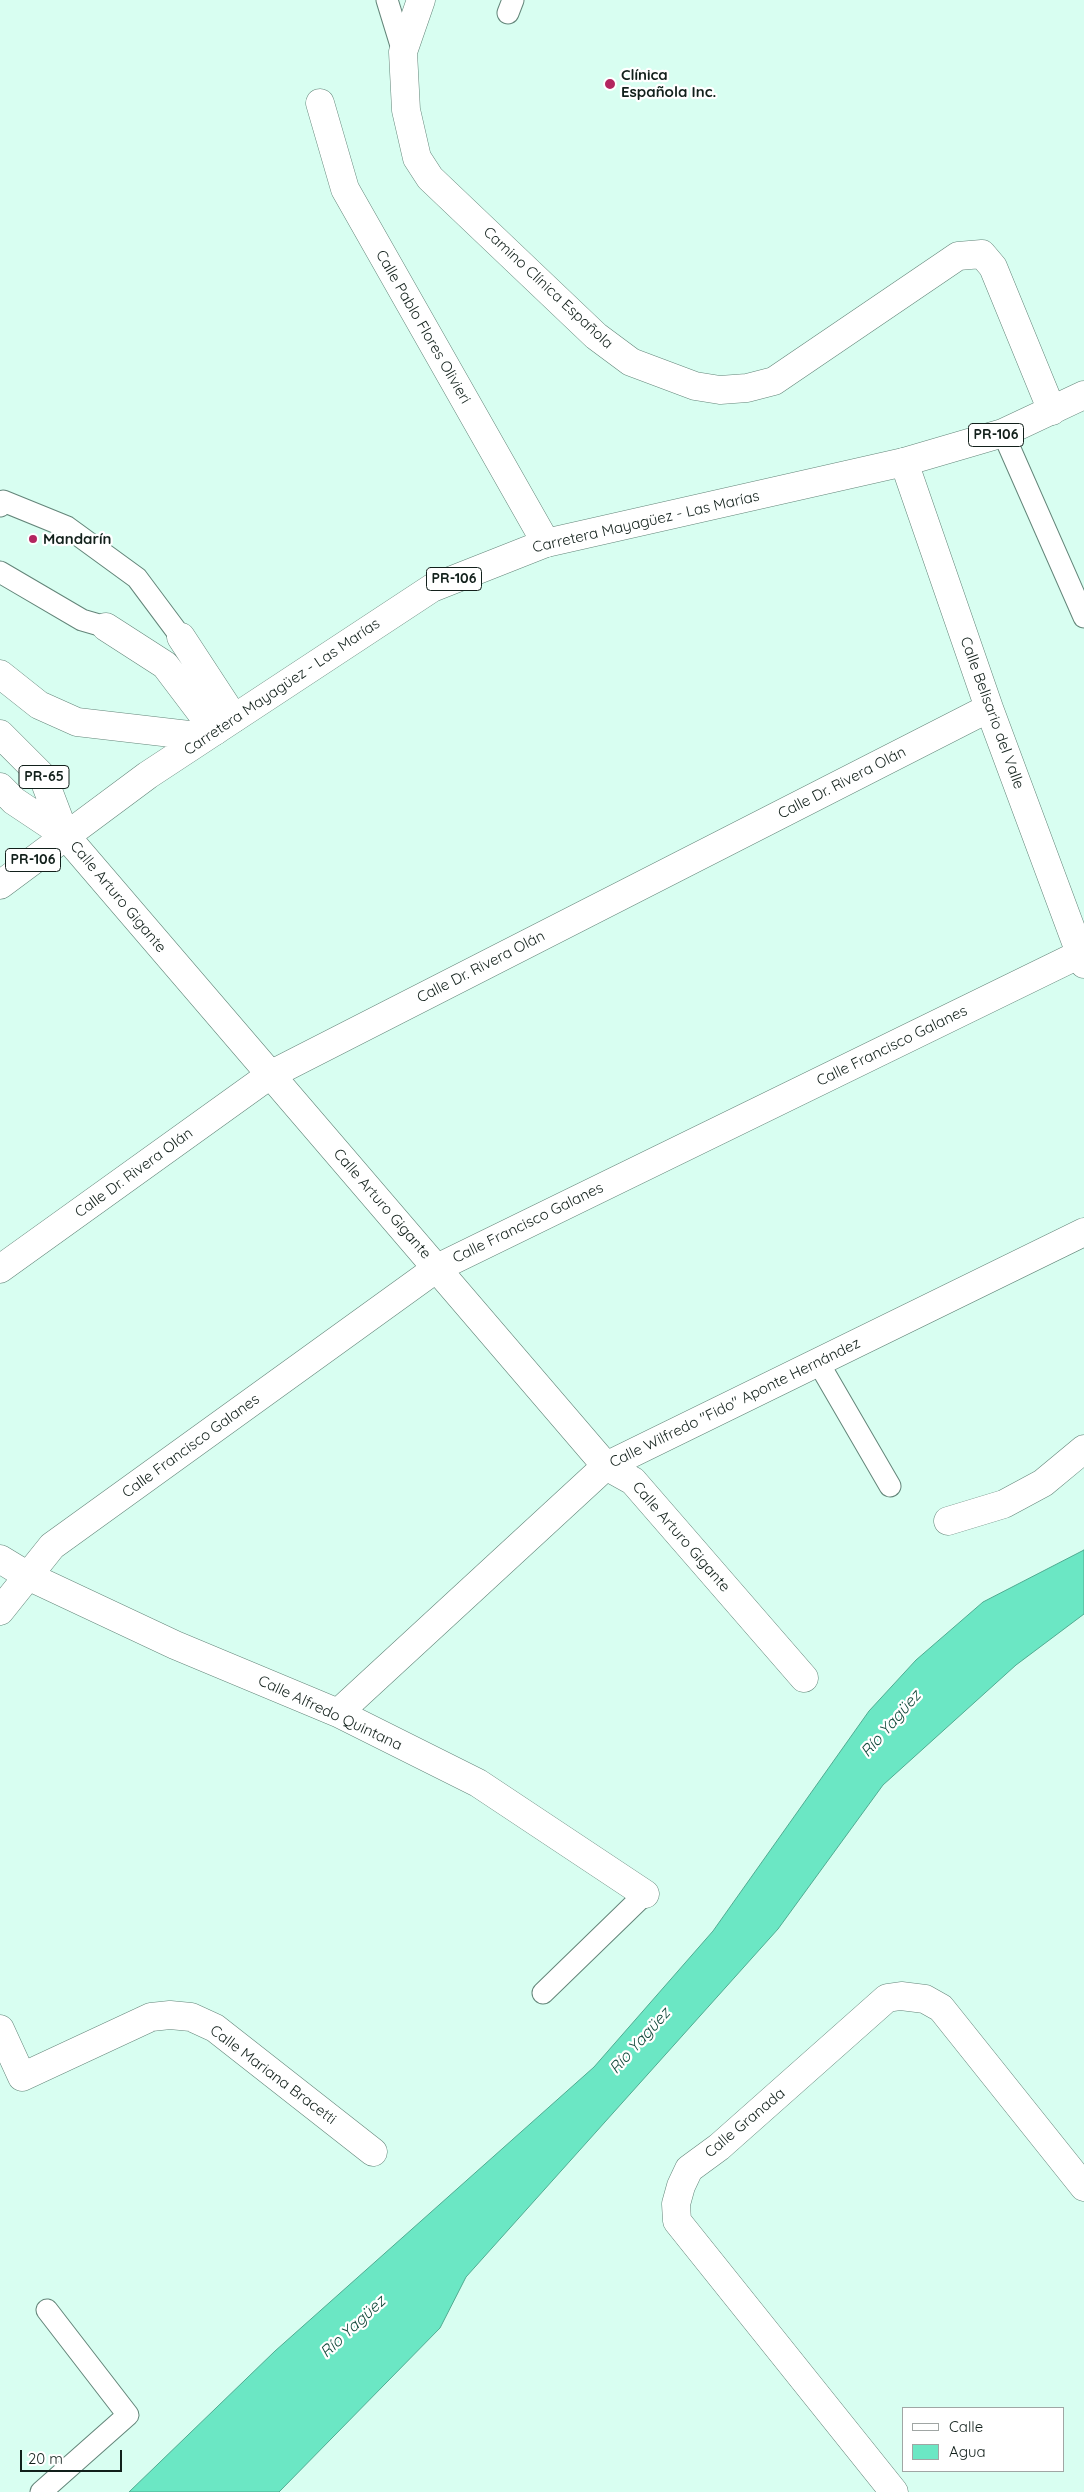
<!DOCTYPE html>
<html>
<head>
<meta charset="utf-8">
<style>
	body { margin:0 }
	#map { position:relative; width:1084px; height:2492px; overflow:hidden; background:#d8fef1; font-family:Quicksand,sans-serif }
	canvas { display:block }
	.legend { position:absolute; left:902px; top:2407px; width:162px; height:65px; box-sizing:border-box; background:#fff; border:1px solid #a0a6a4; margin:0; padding:6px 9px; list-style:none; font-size:15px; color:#12201b }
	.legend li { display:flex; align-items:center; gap:10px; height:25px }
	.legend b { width:25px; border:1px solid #a0a6a4 }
	.scale { position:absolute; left:20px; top:2450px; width:102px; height:22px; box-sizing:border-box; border:2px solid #12201b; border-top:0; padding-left:6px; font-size:15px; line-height:18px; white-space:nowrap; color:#12201b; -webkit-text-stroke:4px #fff; paint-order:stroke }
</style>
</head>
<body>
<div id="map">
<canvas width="1084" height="2492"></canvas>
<ul class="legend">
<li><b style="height:6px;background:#fff"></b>Calle</li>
<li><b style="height:14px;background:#6be7c4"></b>Agua</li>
</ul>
<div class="scale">20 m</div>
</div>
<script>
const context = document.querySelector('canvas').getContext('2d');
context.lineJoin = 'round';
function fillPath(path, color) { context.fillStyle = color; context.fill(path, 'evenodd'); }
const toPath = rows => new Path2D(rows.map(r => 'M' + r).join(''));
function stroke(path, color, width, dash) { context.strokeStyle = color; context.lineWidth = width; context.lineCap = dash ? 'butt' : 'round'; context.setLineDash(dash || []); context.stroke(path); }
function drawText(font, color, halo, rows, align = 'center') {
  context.font = font + ' Quicksand,sans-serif'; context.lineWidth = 4.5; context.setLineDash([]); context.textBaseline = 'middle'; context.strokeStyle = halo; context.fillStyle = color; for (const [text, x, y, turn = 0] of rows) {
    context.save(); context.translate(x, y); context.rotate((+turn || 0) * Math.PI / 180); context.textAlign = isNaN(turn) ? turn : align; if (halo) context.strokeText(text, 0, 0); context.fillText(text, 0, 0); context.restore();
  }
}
const water = toPath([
	[1084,1550,1084,1614,1016,1665,883,1785,778,1929,466,2277,440,2328,279,2492,129,2492,275,2351,594,2067,713,1931,869,1711,916,1660,983,1602,1084,1550]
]);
fillPath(water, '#6be7c4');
stroke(water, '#50ab91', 1);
const lane = toPath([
	[387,0,403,52],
	[508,13,513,0],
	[1003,433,1084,617],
	[0,506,3,501,67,527,137,578,181,637],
	[0,572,82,620,106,627],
	[818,1362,890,1486],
	[543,1993,645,1894],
	[41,2492,128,2415,47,2310]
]);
const street = toPath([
	[421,0,403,52,406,110,417,158,430,178,596,336,631,362,695,386,720,390,747,388,774,381,958,256,982,254,993,267,1052,411],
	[320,103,345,189,546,543],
	[904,462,989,708,1084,964],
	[106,627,165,665,215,731],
	[181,637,234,718],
	[65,835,606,1466,633,1481,804,1678],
	[0,1269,270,1075,989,708],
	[948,1521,1004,1504,1043,1483,1084,1449],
	[0,1559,28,1576,175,1645,338,1713,478,1783,645,1894],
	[0,1611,52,1546,437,1268,1080,954],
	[338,1713,606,1466,1084,1232],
	[0,2029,22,2077,151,2017,170,2015,191,2017,215,2028,373,2152],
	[894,2492,677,2221,676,2204,681,2186,689,2169,719,2147,887,1998,901,1996,925,1999,941,2008,1084,2187]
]);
const primary = toPath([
	[0,674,39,705,77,722,206,737],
	[0,734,43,777,65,835],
	[0,787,14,801,65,835],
	[0,885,148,775,432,588,546,543,904,462,1003,433,1084,395]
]);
stroke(lane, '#638579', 23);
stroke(street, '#638579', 29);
stroke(primary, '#638579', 29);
stroke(lane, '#fff', 21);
stroke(street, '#fff', 28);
stroke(primary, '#fff', 28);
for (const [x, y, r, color] of [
	[610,84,6,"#b3265f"],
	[33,539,5,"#b3265f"]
]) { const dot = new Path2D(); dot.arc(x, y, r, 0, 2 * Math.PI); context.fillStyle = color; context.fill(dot); stroke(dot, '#fff', 2); }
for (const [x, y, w] of [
	[996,435,55],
	[454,579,55],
	[44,777,50],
	[33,860,55]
]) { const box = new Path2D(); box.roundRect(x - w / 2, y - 11.5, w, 23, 4); context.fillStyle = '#fff'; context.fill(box); stroke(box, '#12201b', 1); }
drawText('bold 14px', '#12201b', null, [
	["PR-106",996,435],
	["PR-106",454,579],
	["PR-65",44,777],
	["PR-106",33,860]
]);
drawText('bold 15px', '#12201b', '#fff', [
	["Clínica",621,75],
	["Española Inc.",621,92],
	["Mandarín",43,539]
], 'left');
drawText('15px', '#12201b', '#fff', [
	["Camino Clínica Española",548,288,43],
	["Calle Pablo Flores Olivieri",423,327,60],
	["Carretera Mayagüez - Las Marías",646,522,-13],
	["Carretera Mayagüez - Las Marías",282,687,-34],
	["Calle Belisario del Valle",992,713,70],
	["Calle Dr. Rivera Olán",842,783,-27],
	["Calle Arturo Gigante",118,897,50],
	["Calle Dr. Rivera Olán",481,967,-27],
	["Calle Francisco Galanes",892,1046,-26],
	["Calle Dr. Rivera Olán",134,1173,-36],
	["Calle Arturo Gigante",382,1204,49],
	["Calle Francisco Galanes",528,1223,-26],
	["Calle Wilfredo \"Fido\" Aponte Hernández",735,1403,-26],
	["Calle Francisco Galanes",191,1446,-36],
	["Calle Arturo Gigante",681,1537,49],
	["Calle Alfredo Quintana",330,1713,25],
	["Calle Mariana Bracetti",273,2075,37],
	["Calle Granada",745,2123,-40]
]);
drawText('italic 16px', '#144a3c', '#fff', [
	["Río Yagüez",891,1724,-49],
	["Río Yagüez",640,2041,-48],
	["Río Yagüez",353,2327,-43]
]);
</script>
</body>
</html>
